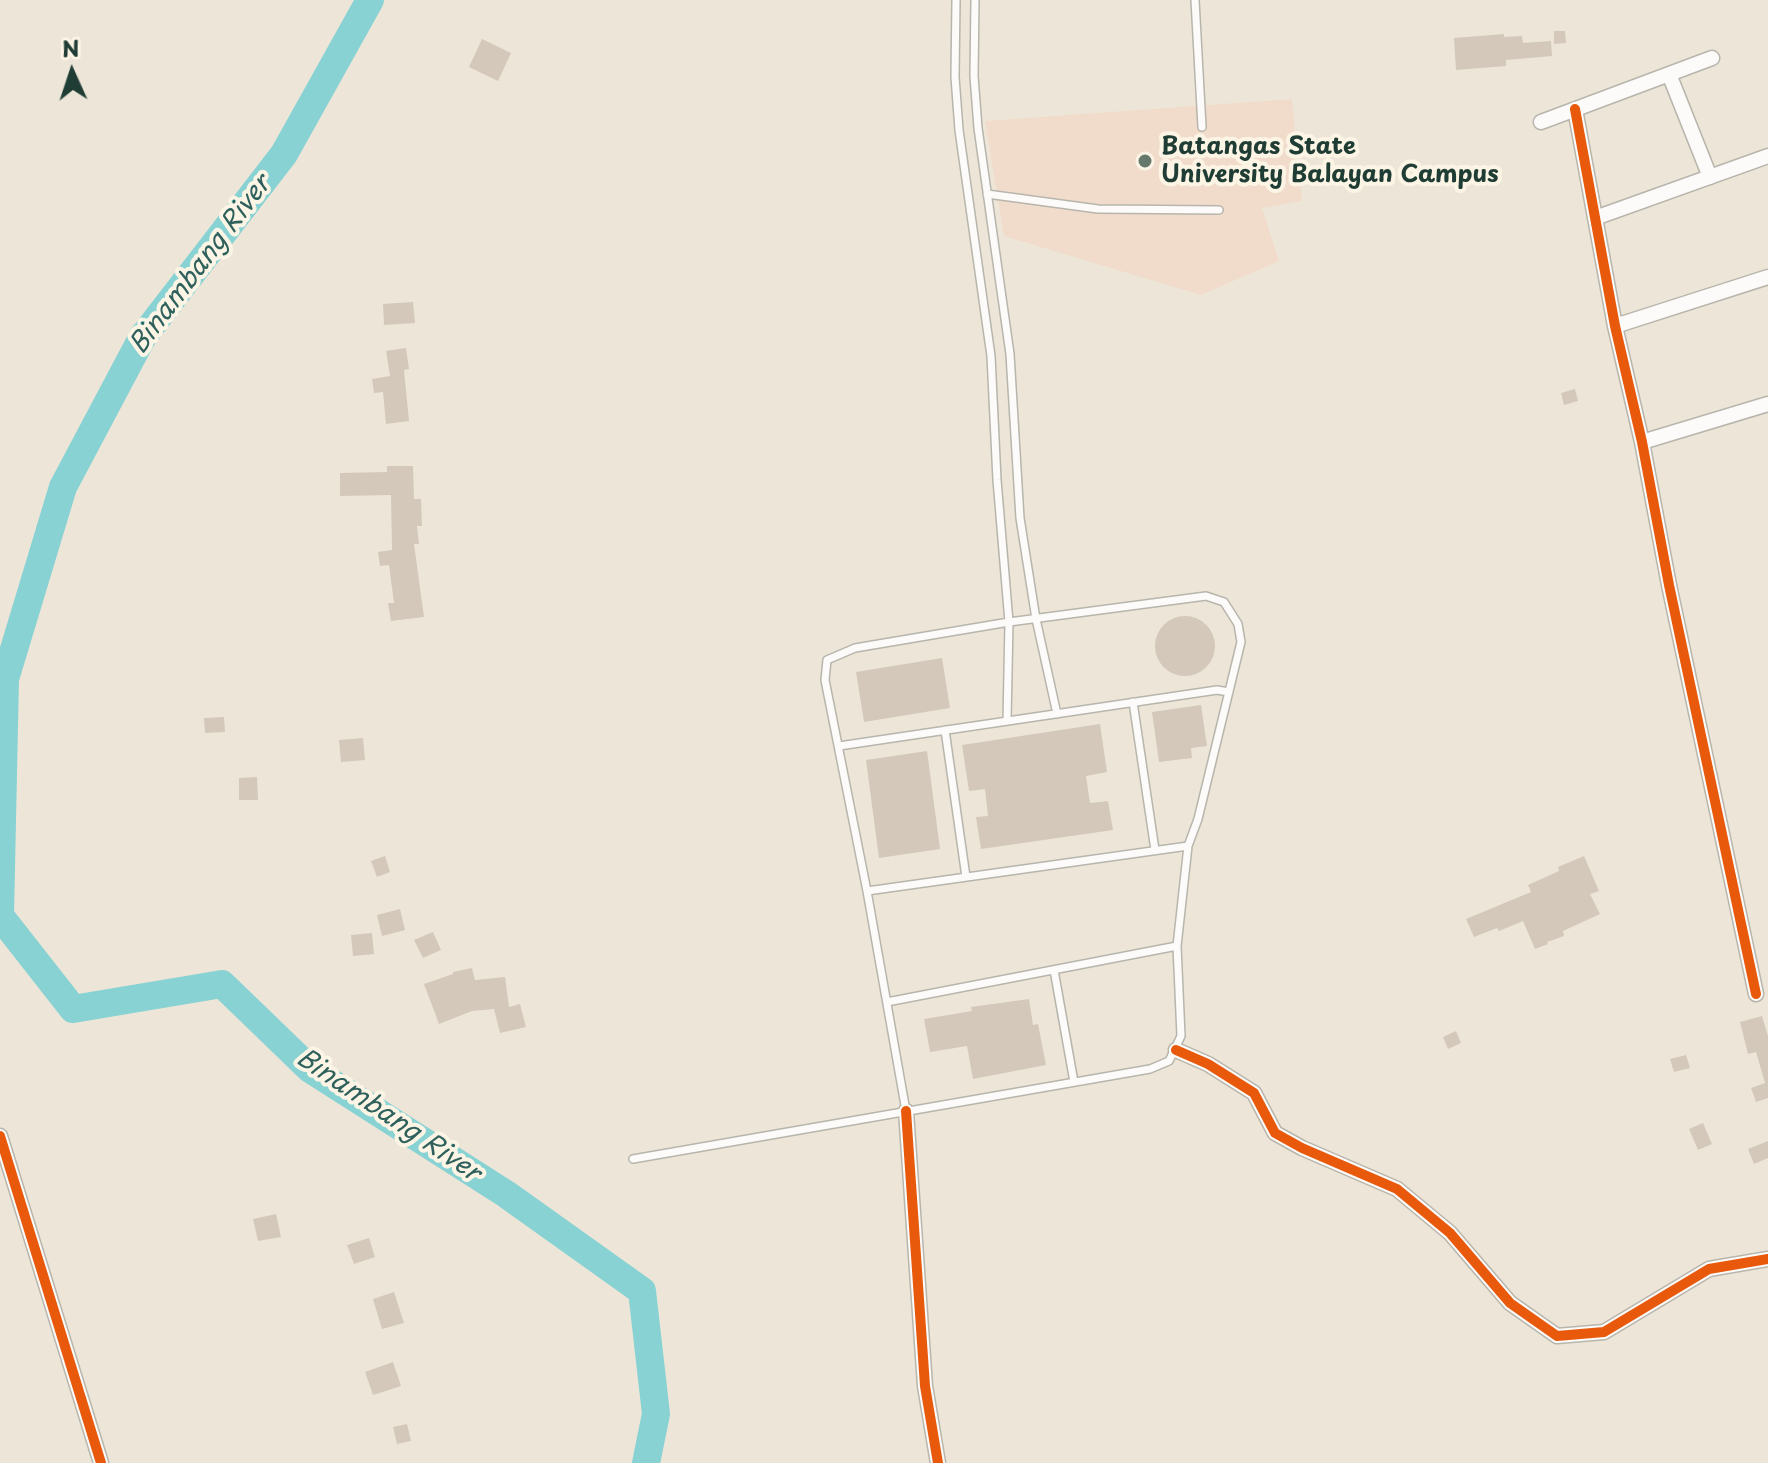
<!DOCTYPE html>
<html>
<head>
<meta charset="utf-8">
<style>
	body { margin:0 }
	#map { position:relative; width:1768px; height:1463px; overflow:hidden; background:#ede6d8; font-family:"Playpen Sans",sans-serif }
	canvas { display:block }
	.north { position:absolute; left:32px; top:32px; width:80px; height:80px; -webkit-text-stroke:6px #fcf5e5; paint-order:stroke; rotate:357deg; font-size:22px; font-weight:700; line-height:32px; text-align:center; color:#1f3d34 }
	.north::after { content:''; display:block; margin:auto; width:28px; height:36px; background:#1f3d34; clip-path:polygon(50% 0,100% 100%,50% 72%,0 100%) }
</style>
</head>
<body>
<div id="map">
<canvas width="1768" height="1463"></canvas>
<div class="north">N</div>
</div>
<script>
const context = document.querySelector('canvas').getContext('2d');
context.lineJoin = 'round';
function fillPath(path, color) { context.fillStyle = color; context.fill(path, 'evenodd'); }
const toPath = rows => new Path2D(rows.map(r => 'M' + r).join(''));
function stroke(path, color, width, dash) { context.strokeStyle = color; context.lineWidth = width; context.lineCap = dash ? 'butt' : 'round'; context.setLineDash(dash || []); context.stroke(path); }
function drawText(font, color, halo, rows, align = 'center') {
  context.font = font + ' "Playpen Sans",sans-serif'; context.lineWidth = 8; context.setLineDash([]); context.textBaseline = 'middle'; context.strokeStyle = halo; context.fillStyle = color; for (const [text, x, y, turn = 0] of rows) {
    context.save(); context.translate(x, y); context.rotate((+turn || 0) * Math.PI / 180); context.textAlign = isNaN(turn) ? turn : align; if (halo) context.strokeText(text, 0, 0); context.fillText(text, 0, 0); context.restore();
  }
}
fillPath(toPath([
	[1292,99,1302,201,1262,208,1279,261,1201,295,1004,236,985,121]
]), '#f1dccb');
stroke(toPath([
	[0,916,5,679,63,487,142,338,284,154,370,0],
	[0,916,73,1009,222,984,310,1069,506,1194,642,1291,656,1414,646,1463]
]), '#88d2d4', 28);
fillPath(toPath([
	[1554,31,1565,31,1566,43,1554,44],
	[1504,34,1504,37,1522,36,1523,43,1551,41,1552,56,1506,60,1506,66,1456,70,1454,38],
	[482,39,511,53,498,81,469,67],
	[413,302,415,323,384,325,383,304],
	[406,348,409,369,404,370,409,421,386,424,383,392,374,393,372,379,390,376,386,351],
	[1575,389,1578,401,1564,405,1561,393],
	[387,466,413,466,414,499,421,499,422,526,417,526,419,544,414,544,424,617,391,621,388,603,394,603,389,565,380,566,378,552,392,550,391,495,340,496,340,473,387,472],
	'1155 646a30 30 0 1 1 60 0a30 30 0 1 1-60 0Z',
	[942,658,950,708,864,722,856,672],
	[1201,705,1207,746,1191,748,1192,758,1159,762,1152,712],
	[224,717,225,732,205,733,204,718],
	[1100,724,1107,772,1086,776,1090,803,1108,801,1113,830,981,849,976,817,988,816,985,789,969,791,962,745],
	[363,738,365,760,341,762,339,740],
	[927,751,940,849,879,858,866,760],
	[257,777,258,800,239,800,239,778],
	[385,856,390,872,377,877,371,861],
	[1584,856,1599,891,1590,894,1600,914,1563,931,1564,936,1547,942,1548,944,1535,949,1523,921,1499,931,1497,928,1474,937,1466,919,1531,892,1528,885,1559,871,1558,867],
	[400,909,405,930,382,936,377,915],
	[433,932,441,950,423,958,414,940],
	[372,933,374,954,353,956,351,935],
	[472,968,475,980,505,977,509,1007,520,1004,526,1027,500,1033,494,1009,472,1011,439,1024,424,984,453,974,453,972],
	[1029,999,1033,1025,1038,1024,1046,1065,973,1079,967,1046,930,1052,924,1019,972,1011,971,1007],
	[1762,1016,1768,1036,1768,1098,1756,1102,1751,1088,1765,1083,1756,1052,1748,1054,1740,1022],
	[1456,1031,1461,1043,1448,1049,1443,1037],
	[1686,1055,1690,1068,1674,1072,1670,1059],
	[1703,1123,1712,1144,1698,1150,1689,1129],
	[1768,1141,1768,1158,1754,1164,1748,1149],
	[276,1214,281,1237,258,1241,253,1219],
	[369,1238,375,1257,354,1264,347,1245],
	[394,1292,404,1323,382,1329,373,1299],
	[393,1362,401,1386,373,1395,365,1372],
	[407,1424,411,1441,397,1444,393,1427]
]), '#d3c8ba');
const lane = toPath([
	[956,0,955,77,959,130,991,356,997,480,1009,622,1007,721],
	[975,0,974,76,978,128,1010,354,1020,518,1036,619,1057,714],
	[1195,0,1202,127],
	[987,194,1098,209,1219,210],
	[1133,702,1155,850],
	[945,730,966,877],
	[839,746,1217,690,1229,692],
	[867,891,1188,846],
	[1054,970,1074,1082],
	[887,1002,1177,946],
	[633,1159,1150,1069,1169,1061,1181,1036,1177,946,1188,846,1198,819,1241,642,1238,624,1224,602,1206,596,1009,622,855,648,827,660,825,680,867,891,906,1111]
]);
const street = toPath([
	[1669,74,1710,177],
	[1575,109,1615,326,1642,442,1669,585,1756,994],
	[1541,122,1712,58],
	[1595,218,1768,156],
	[1615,326,1768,277],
	[1642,442,1768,404],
	[1176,1050,1208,1064,1254,1093,1275,1133,1302,1148,1397,1189,1450,1233,1510,1303,1557,1336,1604,1332,1709,1269,1768,1259],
	[906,1111,925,1386,938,1463],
	[0,1136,101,1463]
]);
stroke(lane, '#b7b5ac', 10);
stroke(street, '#b7b5ac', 17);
stroke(lane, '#fcfbf9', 7);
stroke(street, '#fcfbf9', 14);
stroke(toPath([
	[1575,109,1615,326,1642,442,1669,585,1756,994],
	[1176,1050,1208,1064,1254,1093,1275,1133,1302,1148,1397,1189,1450,1233,1510,1303,1557,1336,1604,1332,1709,1269,1768,1259],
	[906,1111,925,1386,938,1463],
	[0,1136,101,1463]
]), '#e8590c', 10);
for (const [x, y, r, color] of [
	[1145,161,8,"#67786d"]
]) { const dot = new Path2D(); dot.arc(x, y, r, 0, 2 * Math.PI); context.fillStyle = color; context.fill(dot); stroke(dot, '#fcf5e5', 3); }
drawText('bold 24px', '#1f3d34', '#fcf5e5', [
	["Batangas State",1161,147],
	["University Balayan Campus",1161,175]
], 'left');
drawText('italic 26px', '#2e605c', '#fcf5e5', [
	["Binambang River",201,265,-53],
	["Binambang River",388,1116,34]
]);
</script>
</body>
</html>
